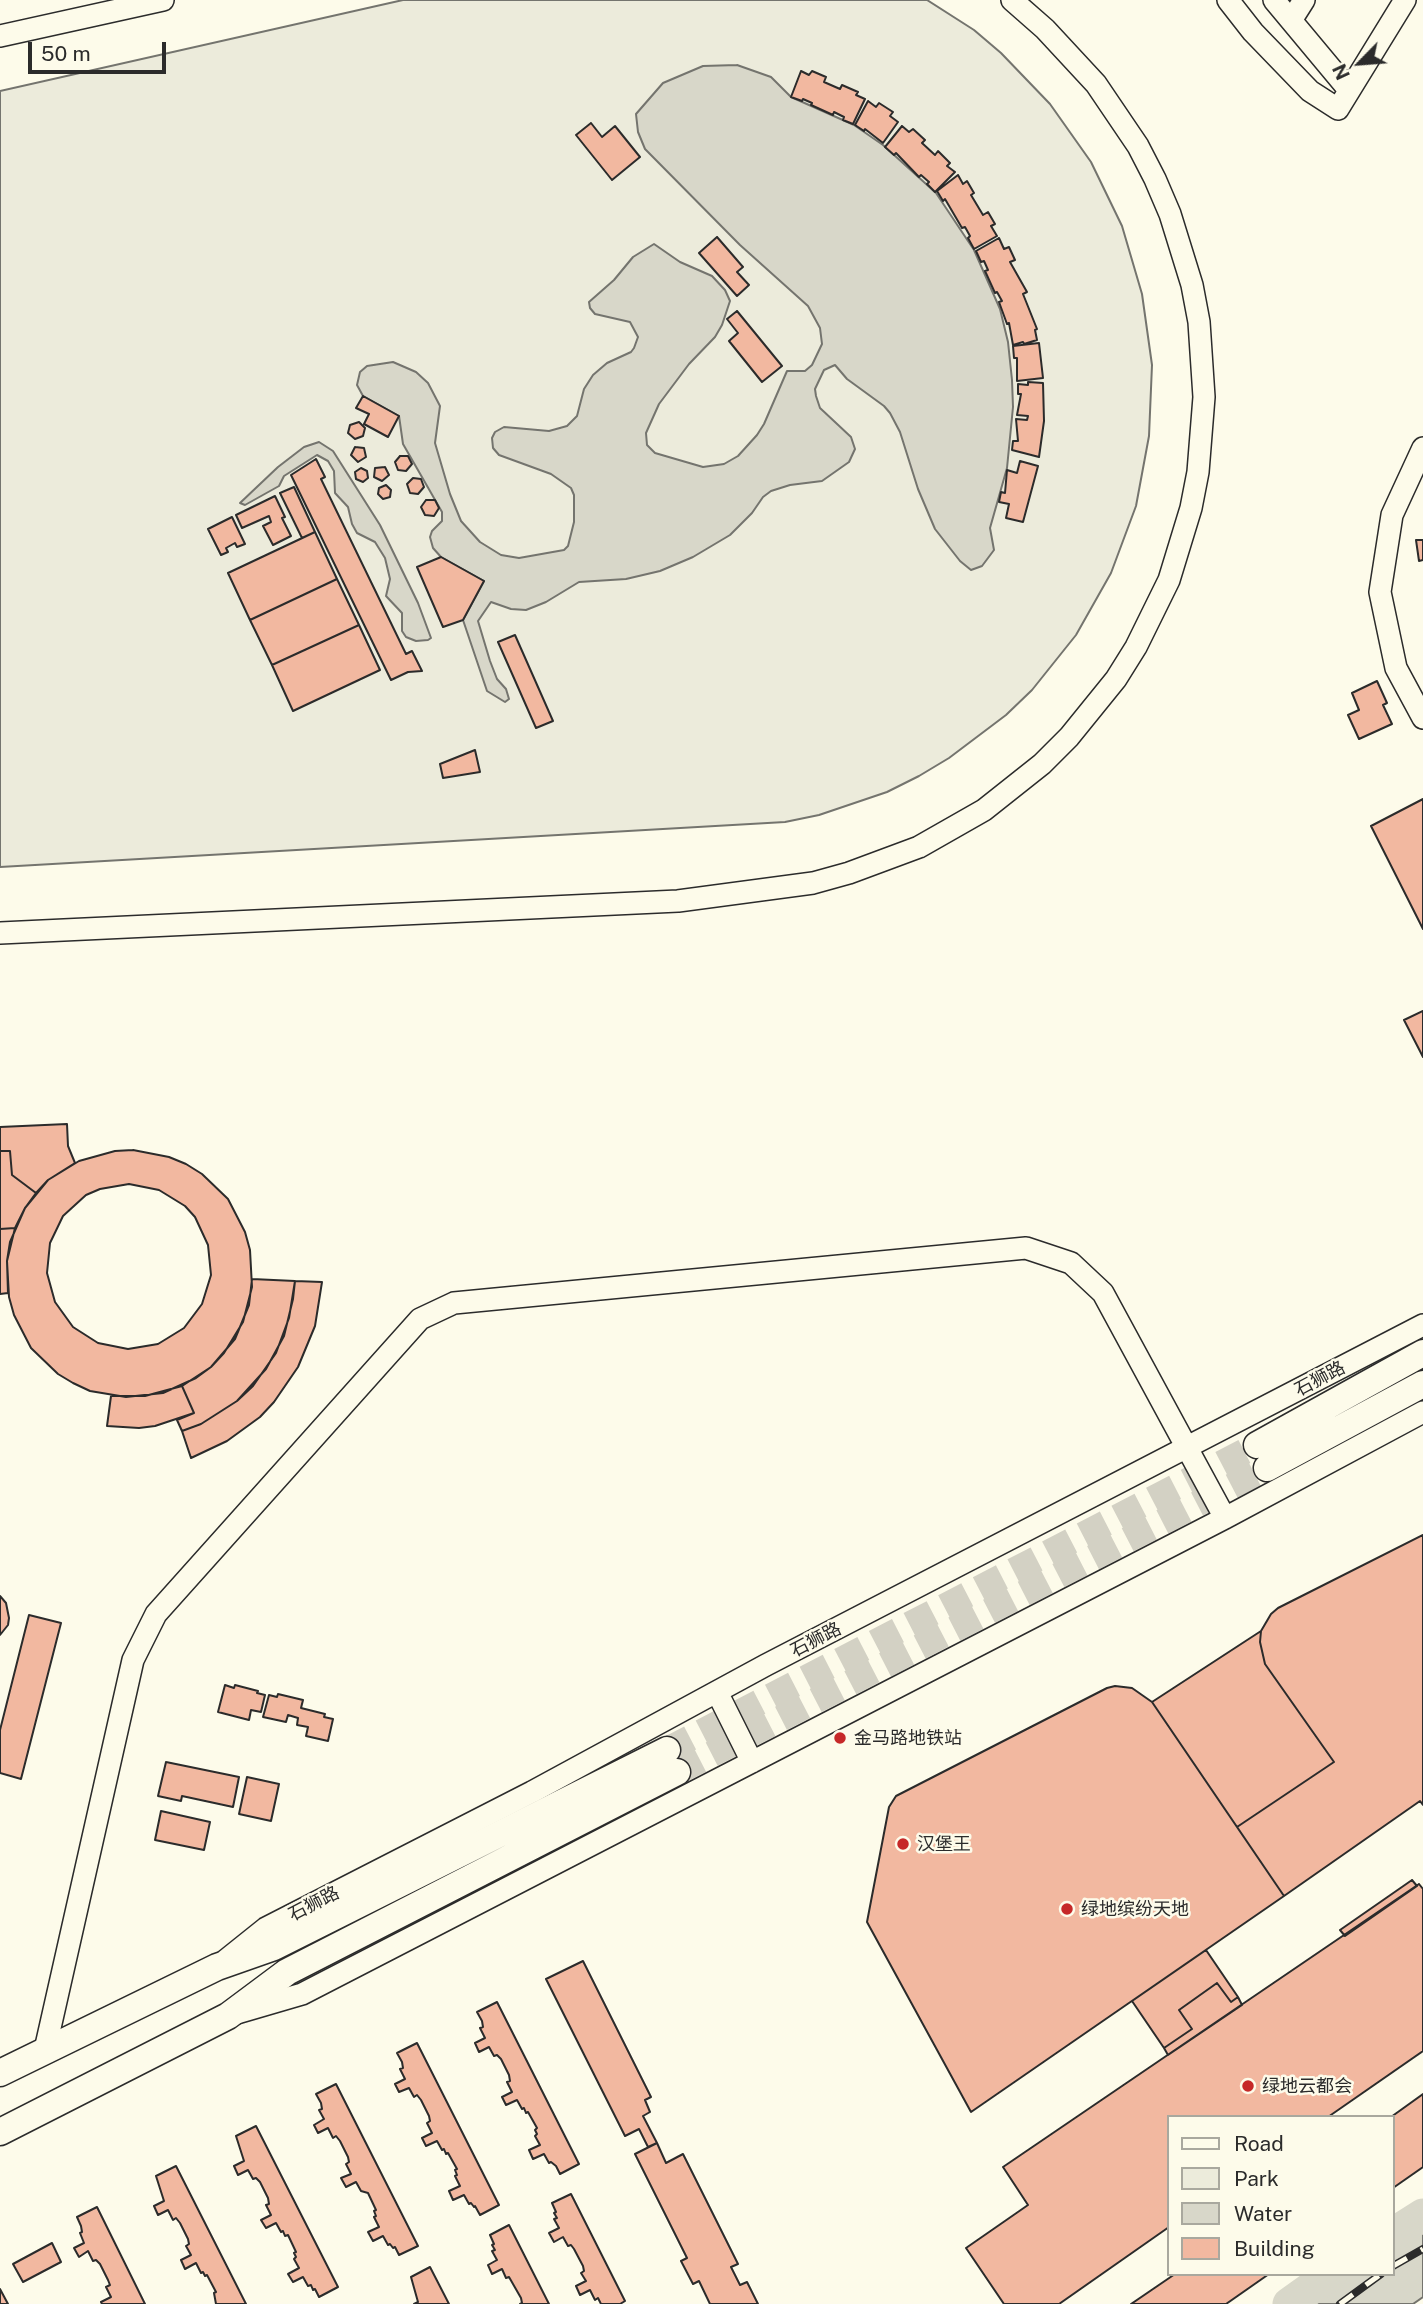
<!DOCTYPE html>
<html>
<head>
<meta charset="utf-8">
<style>
	body { margin:0 }
	#map { position:relative; width:1423px; height:2304px; overflow:hidden; background:#fdfbea; font-family:"Public Sans",sans-serif }
	canvas { display:block }
	.legend { position:absolute; left:1167px; top:2115px; width:228px; height:161px; box-sizing:border-box; background:#fdfbea; border:2px solid #a9a89e; margin:0; padding:9px 12px; list-style:none; font-size:21px; color:#2b2b2b }
	.legend li { display:flex; align-items:center; gap:14px; height:35px }
	.legend b { width:35px; border:2px solid #a9a89e }
	.north { position:absolute; left:1325px; top:28px; width:70px; height:70px; -webkit-text-stroke:5px #fdfbea; paint-order:stroke; rotate:245deg; font-size:19px; font-weight:700; line-height:28px; text-align:center; color:#2b2b2b }
	.north::after { content:''; display:block; margin:auto; width:24px; height:32px; background:#2b2b2b; clip-path:polygon(50% 0,100% 100%,50% 72%,0 100%) }
	.scale { position:absolute; left:28px; top:42px; width:138px; height:32px; box-sizing:border-box; border:4px solid #2b2b2b; border-top:0; padding-left:9px; font-size:21px; line-height:24px; white-space:nowrap; color:#2b2b2b; -webkit-text-stroke:5px #fdfbea; paint-order:stroke }
</style>
</head>
<body>
<div id="map">
<canvas width="1423" height="2304"></canvas>
<ul class="legend">
<li><b style="height:9px;background:#fdfbea"></b>Road</li>
<li><b style="height:19px;background:#ecebdb"></b>Park</li>
<li><b style="height:19px;background:#d8d7c9"></b>Water</li>
<li><b style="height:19px;background:#f2b8a0"></b>Building</li>
</ul>
<div class="north">N</div>
<div class="scale">50 m</div>
</div>
<script>
const context = document.querySelector('canvas').getContext('2d');
context.lineJoin = 'round';
function fillPath(path, color) { context.fillStyle = color; context.fill(path, 'evenodd'); }
const toPath = rows => new Path2D(rows.map(r => 'M' + r).join(''));
function stroke(path, color, width, dash) { context.strokeStyle = color; context.lineWidth = width; context.lineCap = dash ? 'butt' : 'round'; context.setLineDash(dash || []); context.stroke(path); }
function drawText(font, color, halo, rows, align = 'center') {
  context.font = font + ' "Public Sans","Noto Sans SC",sans-serif'; context.lineWidth = 5; context.setLineDash([]); context.textBaseline = 'middle'; context.strokeStyle = halo; context.fillStyle = color; for (const [text, x, y, turn = 0] of rows) {
    context.save(); context.translate(x, y); context.rotate((+turn || 0) * Math.PI / 180); context.textAlign = isNaN(turn) ? turn : align; if (halo) context.strokeText(text, 0, 0); context.fillText(text, 0, 0); context.restore();
  }
}
const green = toPath([
	[403,0,927,0,974,30,1001,53,1050,104,1091,162,1122,226,1142,294,1152,365,1149,436,1136,506,1111,573,1076,635,1032,690,1006,715,949,758,919,776,887,792,819,815,785,822,0,867,0,91,403,0]
]);
fillPath(green, '#ecebdb');
stroke(green, '#74746e', 2);
const water = toPath([
	[737,65,771,77,791,97,854,125,883,145,936,193,974,250,1000,309,1008,342,1012,380,1013,407,1007,468,990,528,994,550,982,566,971,570,960,561,935,529,918,489,900,432,890,413,884,406,847,379,835,365,824,370,815,389,816,396,820,408,851,437,855,449,849,462,822,481,790,485,771,491,763,497,752,513,730,535,693,557,660,571,626,579,579,582,546,602,526,610,511,609,491,602,478,621,490,661,497,679,506,689,509,699,505,702,487,691,463,620,484,581,441,557,433,548,430,537,432,531,442,521,442,512,403,444,399,416,363,396,357,385,360,372,367,366,393,362,416,372,428,383,440,406,435,443,450,494,461,521,480,542,501,555,519,558,564,550,568,546,574,522,574,495,571,488,551,474,499,455,493,448,492,438,495,432,504,427,549,431,567,426,577,416,584,389,593,375,607,363,631,352,634,348,638,337,630,322,595,314,590,308,589,302,614,280,633,257,654,244,680,262,712,276,725,290,730,301,722,325,715,337,689,364,659,404,646,433,647,445,655,453,703,467,724,464,738,456,757,435,764,424,787,371,805,371,812,365,822,344,820,328,808,306,740,245,645,149,638,132,636,114,663,83,703,66,737,65],
	[319,442,333,451,380,525,418,603,431,638,428,640,416,641,406,637,402,631,402,613,386,596,390,579,385,558,375,542,357,533,352,524,348,507,335,493,334,471,328,461,317,455,284,476,279,486,245,505,240,503,278,467,304,447,319,442],
	[1423,2226,1423,2297,1413,2304,1289,2304,1339,2274,1393,2274,1393,2243,1423,2226]
]);
fillPath(water, '#d8d7c9');
stroke(water, '#74746e', 2);
stroke(toPath([
	[1393,2234,1423,2215],
	[1289,2304,1331,2274]
]), '#d8d7c9', 33);
const building = toPath([
	[801,71,809,75,812,71,826,77,824,82,840,89,842,85,858,92,856,95,865,99,853,124,843,120,844,117,834,112,833,115,811,105,812,103,803,99,802,101,791,97,801,71],
	[868,101,876,107,879,103,893,112,890,116,898,122,883,143,865,129,864,131,855,125,868,101],
	[591,123,602,137,615,126,640,157,612,180,576,135,591,123],
	[902,126,909,132,913,129,925,140,922,143,935,155,938,151,950,163,947,166,955,172,935,192,927,184,929,182,921,175,919,177,896,153,894,155,885,147,902,126],
	[958,175,963,184,967,181,974,193,971,195,983,215,988,212,995,224,991,226,997,236,974,249,968,238,970,236,965,227,962,228,945,199,943,201,937,191,958,175],
	[717,237,743,267,737,272,749,285,737,296,699,253,717,237],
	[999,238,1004,249,1009,247,1015,260,1010,262,1027,292,1023,294,1037,329,1035,330,1037,340,1024,344,1023,342,1013,345,1009,323,1007,324,999,302,1002,301,997,292,995,293,985,271,988,270,984,261,981,262,976,251,999,238],
	[737,311,782,366,762,382,729,341,738,333,727,319,737,311],
	[1039,343,1043,378,1017,381,1017,358,1014,358,1013,346,1039,343],
	[1028,382,1043,383,1044,421,1039,457,1012,450,1013,441,1018,441,1016,419,1027,420,1028,416,1017,415,1021,394,1018,394,1018,384,1028,385,1028,382],
	[363,396,399,416,388,437,364,424,369,414,356,408,363,396],
	[359,422,365,428,363,436,355,439,348,433,350,425,359,422],
	[355,447,364,448,366,457,358,462,351,455,355,447],
	[400,456,408,456,412,464,406,471,398,470,395,462,400,456],
	[316,459,325,477,321,479,406,654,412,651,422,671,408,672,391,680,291,475,316,459],
	[1020,461,1038,466,1023,522,1006,518,1009,504,999,502,1001,492,1005,493,1007,470,1017,473,1020,461],
	[385,467,389,475,382,481,374,477,375,468,385,467],
	[361,468,367,471,368,478,363,482,356,479,355,472,361,468],
	[413,478,421,479,424,487,418,494,410,493,407,484,413,478],
	[386,485,391,490,390,497,383,499,378,494,379,488,386,485],
	[294,487,315,532,302,538,280,493,294,487],
	[275,496,285,517,282,518,291,536,273,545,263,526,271,522,269,516,242,528,236,515,275,496],
	[426,500,435,500,439,508,434,516,425,515,421,507,426,500],
	[232,517,245,544,237,547,235,543,226,548,228,552,221,555,208,529,232,517],
	[315,532,337,579,250,620,228,573,315,532],
	[1416,540,1423,540,1423,560,1419,561,1416,540],
	[441,557,484,581,463,620,443,627,417,567,441,557],
	[337,579,359,625,272,665,250,620,337,579],
	[359,625,380,670,293,711,272,665,359,625],
	[515,635,553,721,536,728,498,642,515,635],
	[1377,681,1387,703,1383,705,1392,724,1359,739,1348,715,1359,710,1352,693,1377,681],
	[475,750,480,772,443,778,440,764,475,750],
	[1423,799,1423,929,1371,826,1423,799],
	[1423,1011,1423,1057,1404,1020,1423,1011],
	[67,1124,68,1146,75,1163,48,1180,36,1193,12,1175,10,1151,0,1151,0,1127,67,1124],
	[133,1150,169,1157,186,1164,202,1174,228,1199,245,1232,250,1250,252,1287,243,1322,224,1353,211,1367,196,1378,163,1393,126,1397,90,1391,73,1383,58,1374,31,1348,14,1315,9,1297,7,1261,10,1242,25,1208,48,1180,79,1161,115,1151,133,1150],
	[129,1184,159,1190,185,1206,195,1217,208,1245,211,1275,202,1304,184,1328,158,1344,128,1349,98,1343,73,1327,55,1302,47,1273,50,1243,63,1216,86,1195,100,1189,129,1184],
	[0,1151,10,1151,12,1175,36,1193,25,1208,15,1228,0,1229,0,1151],
	[15,1228,7,1261,8,1293,0,1294,0,1229,15,1228],
	[252,1279,295,1281,289,1318,276,1353,253,1386,237,1401,201,1424,182,1431,177,1420,194,1413,182,1386,211,1367,235,1339,249,1305,252,1279],
	[295,1281,322,1282,315,1326,298,1367,274,1402,260,1417,227,1441,191,1458,182,1431,201,1424,237,1401,266,1369,284,1336,293,1299,295,1281],
	[182,1386,194,1413,155,1426,139,1428,107,1426,111,1396,145,1396,182,1386],
	[1423,1535,1423,1805,1420,1801,1284,1896,1237,1827,1334,1762,1265,1664,1260,1642,1261,1631,1271,1614,1278,1608,1423,1535],
	[0,1596,6,1603,9,1618,8,1625,0,1635,0,1596],
	[29,1615,61,1623,21,1779,0,1773,0,1730,29,1615],
	[1261,1631,1260,1642,1265,1664,1334,1762,1237,1827,1152,1702,1261,1631],
	[225,1685,234,1688,235,1685,258,1691,257,1693,265,1695,261,1712,251,1710,249,1720,218,1712,225,1685],
	[1115,1686,1132,1688,1152,1702,1284,1896,971,2112,867,1922,889,1807,896,1796,1107,1688,1115,1686],
	[278,1694,303,1700,301,1708,325,1714,324,1717,333,1719,328,1741,306,1736,308,1727,297,1725,298,1718,288,1715,286,1722,263,1717,269,1695,277,1697,278,1694],
	[166,1762,239,1777,233,1807,182,1796,181,1801,158,1796,166,1762],
	[247,1777,279,1784,271,1821,239,1814,247,1777],
	[161,1811,210,1822,204,1850,155,1840,161,1811],
	[1412,1880,1417,1886,1345,1936,1340,1930,1412,1880],
	[1419,1884,1423,1889,1423,2051,1328,2117,1169,2117,1169,2227,1059,2304,1004,2304,966,2248,1028,2205,1003,2167,1419,1884],
	[1206,1950,1238,1997,1231,2002,1217,1983,1179,2010,1192,2029,1164,2048,1132,2001,1206,1950],
	[583,1961,651,2097,645,2100,650,2112,643,2116,657,2143,648,2147,639,2129,625,2136,546,1979,583,1961],
	[1217,1983,1231,2002,1238,1997,1242,2005,1168,2055,1164,2048,1192,2029,1179,2010,1217,1983],
	[497,2002,579,2164,560,2174,556,2166,551,2162,549,2163,544,2154,533,2159,529,2150,540,2145,535,2136,537,2134,535,2130,537,2128,528,2112,526,2113,524,2108,522,2109,517,2100,506,2105,502,2097,512,2092,507,2082,510,2081,509,2075,501,2059,497,2055,494,2056,489,2047,479,2052,475,2043,485,2038,480,2028,483,2027,482,2021,477,2012,497,2002],
	[417,2043,499,2205,480,2215,475,2206,474,2207,471,2203,469,2204,464,2195,453,2200,449,2191,460,2186,455,2176,457,2175,455,2170,457,2169,448,2153,446,2154,444,2149,442,2150,437,2141,426,2146,422,2138,432,2133,427,2123,430,2121,429,2116,421,2100,417,2095,414,2097,409,2088,399,2092,395,2084,405,2079,400,2069,403,2068,402,2062,397,2053,417,2043],
	[336,2084,418,2246,399,2255,395,2247,393,2248,390,2244,388,2245,383,2236,373,2241,368,2232,379,2227,374,2217,376,2216,374,2211,376,2210,368,2193,361,2191,356,2182,346,2187,341,2178,351,2174,346,2164,349,2162,348,2157,340,2141,336,2136,333,2138,328,2128,318,2133,314,2125,324,2119,319,2110,322,2109,321,2103,316,2094,336,2084],
	[1423,2094,1423,2167,1393,2188,1393,2117,1391,2117,1423,2094],
	[256,2126,338,2287,319,2297,315,2289,313,2290,311,2285,308,2286,303,2277,293,2282,288,2274,299,2268,294,2259,296,2257,294,2253,296,2252,288,2235,285,2236,283,2231,281,2232,276,2223,266,2228,261,2220,271,2215,266,2205,269,2204,268,2198,260,2182,256,2178,253,2179,248,2170,238,2175,234,2166,244,2161,236,2136,256,2126],
	[657,2143,666,2163,683,2154,738,2264,731,2267,740,2285,747,2282,758,2304,710,2304,699,2281,693,2284,681,2261,687,2258,635,2154,657,2143],
	[176,2166,246,2304,216,2304,214,2293,216,2292,207,2275,205,2276,203,2272,201,2273,196,2263,185,2269,181,2260,191,2255,186,2246,189,2244,188,2239,180,2223,176,2218,173,2220,168,2210,158,2215,154,2206,164,2201,156,2176,176,2166],
	[571,2194,625,2301,620,2304,601,2304,598,2298,595,2300,590,2290,580,2295,576,2286,586,2281,581,2273,584,2271,583,2266,574,2249,571,2245,568,2246,563,2237,554,2242,549,2233,559,2228,554,2219,557,2218,554,2213,556,2212,552,2203,571,2194],
	[97,2207,145,2304,102,2304,101,2302,111,2297,106,2287,110,2285,108,2280,100,2264,96,2260,93,2261,88,2251,79,2257,74,2248,84,2243,80,2233,82,2232,81,2226,77,2217,97,2207],
	[509,2225,549,2304,520,2304,522,2303,521,2298,509,2277,506,2278,502,2269,492,2274,488,2265,497,2260,492,2251,495,2250,492,2245,494,2244,490,2235,509,2225],
	[52,2243,61,2262,23,2282,13,2264,52,2243],
	[430,2267,449,2304,414,2304,418,2302,411,2277,430,2267],
	[1175,2274,1269,2274,1226,2304,1131,2304,1175,2274],
	[0,2289,8,2304,0,2304,0,2289]
]);
fillPath(building, '#f2b8a0');
stroke(building, '#2b2b2b', 2);
stroke(toPath([
	[667,1750,1257,1445],
	[677,1772,1267,1468]
]), '#d3d1c4', 26, [26, 13]);
const minor = toPath([
	[1228,0,1253,32,1310,91,1338,109,1405,0],
	[1274,0,1349,90],
	[1292,19,1304,0],
	[0,36,163,0],
	[1423,448,1392,515,1380,592,1396,668,1423,718],
	[0,933,678,901,813,883,849,873,919,847,984,810,1042,764,1069,737,1116,679,1136,647,1169,580,1191,508,1198,472,1204,397,1199,322,1192,285,1170,214,1155,179,1138,146,1096,84,1045,29,1012,0],
	[717,1692,752,1762],
	[226,1960,266,1928,532,1792,766,1665,1423,1325],
	[237,2013,302,1994,1225,1518,1423,1412],
	[45,2050,133,1660,156,1614,420,1319,454,1303,1026,1248,1071,1263,1103,1293,1225,1518]
]);
const major = toPath([
	[1257,1445,1423,1353],
	[1267,1468,1423,1384],
	[0,2073,217,1967,274,1947,667,1750],
	[0,2132,228,2016,287,1972,677,1772]
]);
stroke(minor, '#2b2b2b', 24);
stroke(major, '#2b2b2b', 29);
stroke(minor, '#fdfbea', 21);
stroke(major, '#fdfbea', 26);
const rail = toPath([
	[1393,2266,1423,2249],
	[1340,2304,1381,2274]
]);
stroke(rail, '#2b2b2b', 8);
stroke(rail, '#fdfbea', 5, [16]);
for (const [x, y, r, color] of [
	[840,1738,7,"#c62828"],
	[903,1844,7,"#c62828"],
	[1067,1909,7,"#c62828"],
	[1248,2086,7,"#c62828"]
]) { const dot = new Path2D(); dot.arc(x, y, r, 0, 2 * Math.PI); context.fillStyle = color; context.fill(dot); stroke(dot, '#fdfbea', 2.5); }
drawText('18px', '#2b2b2b', '#fdfbea', [
	["石狮路",1320,1379,-28],
	["石狮路",816,1640,-27],
	["石狮路",314,1904,-27]
]);
drawText('18px', '#2b2b2b', '#fdfbea', [
	["金马路地铁站",854,1738],
	["汉堡王",917,1844],
	["绿地缤纷天地",1081,1909],
	["绿地云都会",1262,2086]
], 'left');
</script>
</body>
</html>
